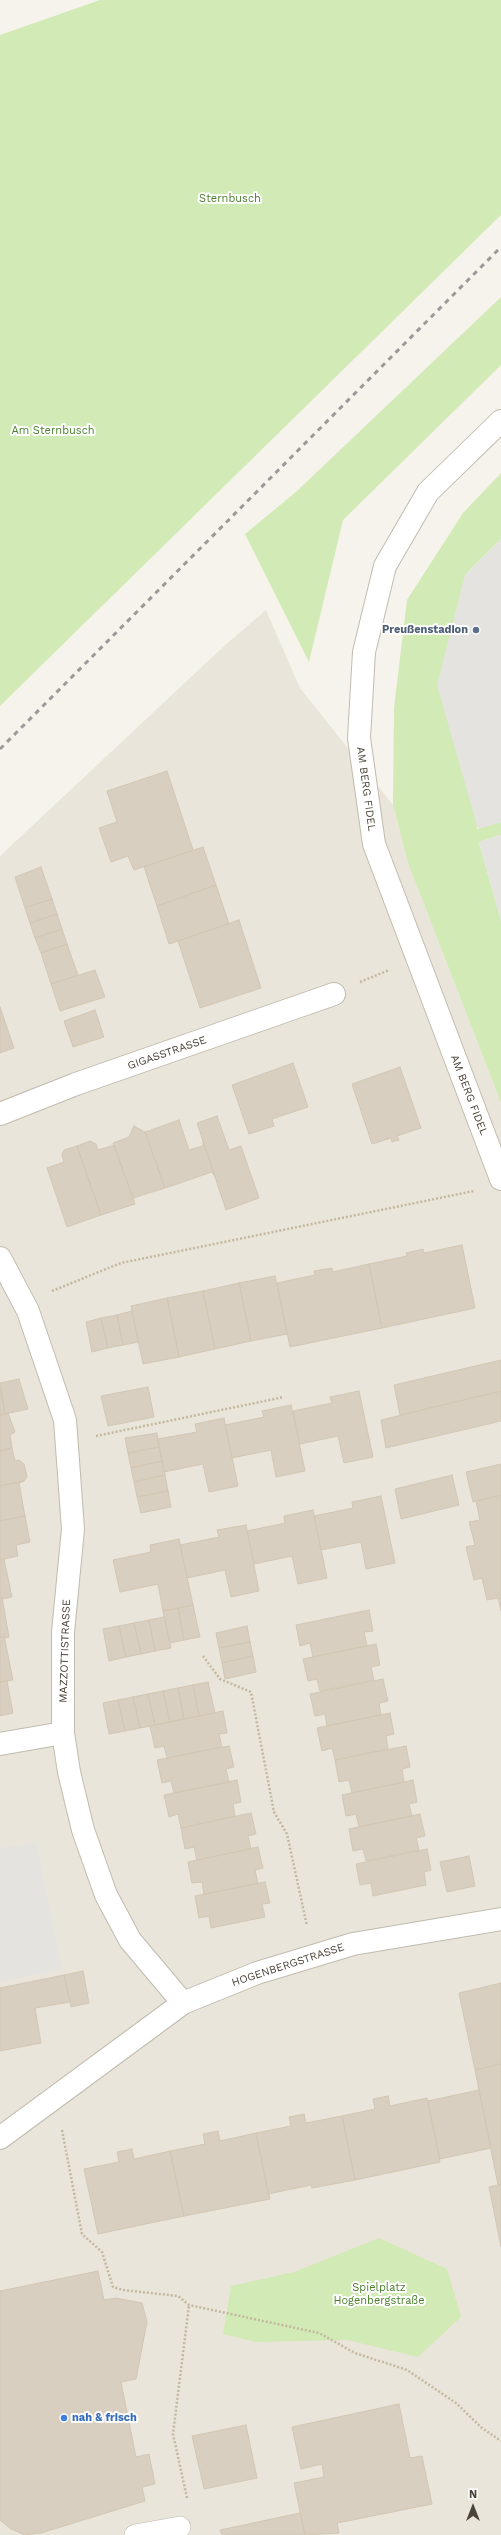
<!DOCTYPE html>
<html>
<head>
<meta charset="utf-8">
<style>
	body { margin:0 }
	#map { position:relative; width:501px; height:2535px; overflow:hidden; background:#f6f3ec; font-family:"Work Sans",sans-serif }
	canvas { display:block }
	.north { position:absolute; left:453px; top:2487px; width:40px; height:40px; -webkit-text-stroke:3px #fff; paint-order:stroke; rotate:0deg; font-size:11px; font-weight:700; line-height:16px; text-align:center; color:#4b4439 }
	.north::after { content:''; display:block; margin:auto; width:14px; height:18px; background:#4b4439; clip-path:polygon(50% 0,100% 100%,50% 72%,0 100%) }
</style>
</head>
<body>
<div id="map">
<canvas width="501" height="2535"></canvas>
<div class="north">N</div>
</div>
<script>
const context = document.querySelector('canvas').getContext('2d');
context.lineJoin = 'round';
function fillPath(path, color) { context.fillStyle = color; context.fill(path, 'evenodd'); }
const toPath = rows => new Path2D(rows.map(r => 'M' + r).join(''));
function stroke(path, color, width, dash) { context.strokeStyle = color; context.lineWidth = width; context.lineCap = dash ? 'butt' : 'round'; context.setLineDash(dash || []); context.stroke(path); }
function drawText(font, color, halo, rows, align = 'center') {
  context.font = font + ' "Work Sans",sans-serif'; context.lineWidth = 4; context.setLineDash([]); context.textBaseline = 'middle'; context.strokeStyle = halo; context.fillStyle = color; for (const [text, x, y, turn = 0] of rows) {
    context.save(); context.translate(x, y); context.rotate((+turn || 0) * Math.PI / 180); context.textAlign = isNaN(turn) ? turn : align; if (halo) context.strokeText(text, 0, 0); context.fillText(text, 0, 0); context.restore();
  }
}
fillPath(toPath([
	[266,610,300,688,393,805,408,863,501,1103,501,2535,0,2535,0,856,223,647]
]), '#eae5da');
fillPath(toPath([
	[100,0,501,0,501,215,0,706,0,35],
	[501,297,501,365,343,520,309,662,245,534,297,491],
	[501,473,501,539,465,575,477,829,501,822,501,835,479,842,501,921,501,1103,408,863,393,805,394,708,407,600,463,513],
	[379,2238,447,2269,461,2317,418,2357,347,2340,256,2342,223,2334,231,2286,294,2272]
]), '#d2eab5');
fillPath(toPath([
	[501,539,501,822,478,829,437,685,465,575],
	[501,835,501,921,479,842],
	[36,1842,62,1969,0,1982,0,1849]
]), '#e5e3e0');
const building = toPath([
	[167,771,193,850,134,870,128,856,111,862,99,828,117,822,107,791,167,771],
	[203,847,216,885,157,906,144,867,203,847],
	[41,867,52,899,25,908,15,877,41,867],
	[216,885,229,924,169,944,157,906,216,885],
	[52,899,57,914,30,923,25,908,52,899],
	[57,914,62,929,35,938,30,923,57,914],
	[239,920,261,988,200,1008,178,941,239,920],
	[62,929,67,944,41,953,35,938,62,929],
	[67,944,78,975,51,984,41,953,67,944],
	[95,970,105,997,60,1011,51,984,95,970],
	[0,1007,14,1048,0,1053,0,1007],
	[95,1010,104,1037,73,1047,64,1021,95,1010],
	[293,1063,308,1107,272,1119,274,1126,249,1134,232,1085,293,1063],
	[400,1067,421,1128,397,1136,399,1140,392,1142,391,1138,372,1144,352,1084,400,1067],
	[217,1116,229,1150,241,1146,259,1198,226,1210,197,1123,217,1116],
	[179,1120,189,1150,203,1146,203,1140,215,1177,212,1172,165,1188,145,1132,179,1120],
	[134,1126,145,1132,165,1188,133,1198,113,1143,129,1137,134,1126],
	[90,1141,96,1144,98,1150,114,1145,135,1204,101,1215,77,1146,90,1141],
	[77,1146,101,1215,67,1227,47,1168,64,1162,62,1155,64,1150,77,1146],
	[462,1245,475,1308,382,1328,369,1264,407,1256,406,1253,423,1249,424,1253,462,1245],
	[369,1264,382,1328,290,1347,277,1283,315,1275,314,1271,332,1268,333,1272,369,1264],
	[275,1276,287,1334,251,1341,239,1283,275,1276],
	[239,1283,251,1341,215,1349,203,1291,239,1283],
	[203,1291,215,1349,179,1357,167,1298,203,1291],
	[167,1298,179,1357,143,1364,131,1306,167,1298],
	[132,1311,138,1342,123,1345,117,1315,132,1311],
	[117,1315,123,1345,108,1348,101,1318,117,1315],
	[101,1318,108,1348,92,1352,86,1322,101,1318],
	[501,1360,501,1391,400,1415,394,1385,501,1360],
	[19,1379,28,1409,5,1414,0,1383,19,1379],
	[0,1386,5,1414,0,1415,0,1386],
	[148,1387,154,1417,108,1426,101,1396,148,1387],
	[359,1391,373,1457,344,1463,338,1436,300,1444,293,1411,332,1403,330,1397,359,1391],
	[501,1391,501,1421,386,1448,381,1420,501,1391],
	[291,1405,305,1471,276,1477,271,1450,232,1458,225,1425,264,1417,262,1411,291,1405],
	[8,1413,15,1432,10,1435,12,1448,0,1451,0,1415,8,1413],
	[224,1418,238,1486,209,1492,203,1464,164,1472,158,1439,197,1432,195,1424,224,1418],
	[157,1433,159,1447,128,1453,125,1438,157,1433],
	[159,1447,162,1461,131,1468,128,1453,159,1447],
	[12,1448,15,1461,19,1460,24,1464,27,1477,24,1481,0,1486,0,1451,12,1448],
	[162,1461,165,1475,134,1482,131,1468,162,1461],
	[501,1464,501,1495,473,1502,466,1472,501,1464],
	[165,1475,168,1491,137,1497,134,1482,165,1475],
	[452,1475,459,1505,401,1519,395,1489,452,1475],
	[24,1481,19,1483,25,1516,0,1521,0,1486,24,1481],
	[168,1491,171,1507,141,1513,137,1497,168,1491],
	[501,1495,501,1611,498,1598,487,1600,482,1578,474,1580,466,1547,475,1545,469,1522,480,1520,476,1501,501,1495],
	[381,1496,395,1563,366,1569,361,1542,321,1550,314,1516,353,1508,352,1502,381,1496],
	[313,1510,327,1578,298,1584,292,1556,254,1564,247,1531,285,1523,284,1516,313,1510],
	[25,1516,30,1542,16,1545,18,1556,0,1560,0,1521,25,1516],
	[246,1525,259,1591,231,1597,225,1570,187,1578,180,1545,219,1537,217,1530,246,1525],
	[179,1539,193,1605,163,1611,158,1584,120,1592,113,1560,151,1552,150,1545,179,1539],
	[4,1559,12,1597,2,1599,0,1598,0,1560,4,1559],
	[2,1597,9,1637,5,1638,0,1637,0,1598,2,1597],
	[193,1605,200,1637,184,1640,178,1608,193,1605],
	[178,1608,184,1640,170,1643,163,1611,178,1608],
	[369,1610,373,1631,364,1632,367,1646,313,1657,310,1643,300,1646,296,1625,369,1610],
	[164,1617,171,1648,155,1651,149,1620,164,1617],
	[149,1620,155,1651,141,1654,134,1623,149,1620],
	[134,1623,141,1654,126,1657,119,1626,134,1623],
	[119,1626,126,1657,109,1661,103,1629,119,1626],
	[247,1626,250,1642,219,1648,216,1633,247,1626],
	[4,1636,13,1680,0,1682,0,1637,4,1636],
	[250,1642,253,1656,222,1663,219,1648,250,1642],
	[376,1644,380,1665,371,1667,374,1680,320,1691,317,1679,308,1681,303,1659,376,1644],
	[253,1656,256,1672,225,1679,222,1663,253,1656],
	[383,1679,388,1701,379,1703,381,1715,327,1726,325,1714,315,1716,310,1694,383,1679],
	[7,1681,13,1713,0,1716,0,1682,7,1681],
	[208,1682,215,1713,199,1716,193,1685,208,1682],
	[193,1685,199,1716,184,1719,178,1688,193,1685],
	[178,1688,184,1719,170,1722,163,1691,178,1688],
	[163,1691,170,1722,155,1725,148,1694,163,1691],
	[148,1694,155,1725,140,1728,133,1697,148,1694],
	[133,1697,140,1728,125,1731,118,1700,133,1697],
	[118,1700,125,1731,109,1734,103,1703,118,1700],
	[223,1711,227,1733,219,1734,222,1747,167,1758,164,1746,155,1748,150,1726,223,1711],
	[390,1713,394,1734,386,1736,388,1749,335,1760,332,1748,322,1751,317,1728,390,1713],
	[229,1746,234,1767,226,1769,229,1782,174,1793,171,1781,162,1783,157,1760,229,1746],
	[406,1746,410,1767,402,1769,404,1782,352,1793,349,1780,339,1782,335,1760,406,1746],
	[237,1780,241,1802,233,1804,235,1816,181,1828,178,1814,169,1817,164,1795,237,1780],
	[413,1780,417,1802,409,1804,412,1816,359,1827,356,1814,346,1816,342,1795,413,1780],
	[251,1813,256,1834,248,1836,251,1849,197,1860,194,1847,185,1849,181,1828,251,1813],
	[420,1814,425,1836,416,1838,419,1850,366,1861,363,1849,353,1851,349,1829,420,1814],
	[258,1847,263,1868,255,1870,258,1883,204,1894,202,1882,192,1883,188,1862,258,1847],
	[427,1849,431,1870,424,1872,426,1885,373,1896,371,1883,360,1885,356,1864,427,1849],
	[469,1856,475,1886,447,1892,440,1862,469,1856],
	[265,1882,270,1903,262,1904,265,1917,211,1928,209,1916,199,1918,195,1896,265,1882],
	[83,1971,89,2003,71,2007,64,1975,83,1971],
	[64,1975,70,2002,35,2008,41,2043,0,2051,0,1988,64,1975],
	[501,1983,501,2064,475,2070,459,1993,501,1983],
	[501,2064,501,2185,498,2185,475,2070,501,2064],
	[479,2090,491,2148,440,2159,428,2101,479,2090],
	[388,2096,390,2106,427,2098,440,2162,355,2180,342,2116,375,2109,373,2099,388,2096],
	[304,2114,306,2123,342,2116,355,2180,312,2188,311,2185,268,2194,256,2133,291,2126,289,2117,304,2114],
	[218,2131,220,2141,256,2133,270,2199,184,2216,170,2151,205,2144,203,2134,218,2131],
	[132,2149,134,2159,170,2151,184,2216,98,2234,84,2169,119,2162,117,2152,132,2149],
	[498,2185,501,2185,501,2247,489,2187,498,2185],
	[98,2271,104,2300,116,2298,142,2303,147,2322,136,2379,121,2382,136,2457,149,2454,155,2484,142,2487,145,2501,41,2533,25,2535,11,2529,0,2520,0,2291,98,2271],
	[399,2404,410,2458,422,2456,432,2504,337,2523,339,2533,305,2535,294,2483,324,2477,322,2464,301,2469,292,2427,399,2404],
	[246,2425,257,2478,204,2489,192,2436,246,2425],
	[300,2513,305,2535,222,2535,220,2530,300,2513]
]);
fillPath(building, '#d8cfc1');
stroke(building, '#d3c7b4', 1);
const pedestrian = toPath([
	[135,2535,180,2527]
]);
const minor = toPath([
	[501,421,428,492,385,566,364,652,359,738,374,844,501,1179],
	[0,1114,76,1084,334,994],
	[0,1258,28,1311,65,1420,73,1529,63,1632,63,1733,69,1772,83,1830,106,1895,130,1940,183,2003],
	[0,1744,63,1733],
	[0,2138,183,2003,257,1973,353,1944,501,1919]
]);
stroke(pedestrian, '#c2bbae', 22);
stroke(minor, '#c2bbae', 24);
stroke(toPath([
	[360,982,389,970],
	[52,1291,121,1263,474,1191],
	[96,1436,284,1397],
	[203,1656,220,1679,251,1692,274,1812,287,1834,307,1926],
	[62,2130,82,2234,102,2252,113,2287,123,2290,178,2296,189,2305,319,2333,355,2353,407,2370,456,2403,482,2428,501,2441],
	[187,2498,173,2434,189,2305]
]), '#c4b79f', 2.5, [2, 2]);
stroke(pedestrian, '#fff', 21);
stroke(minor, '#fff', 22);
stroke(toPath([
	[0,749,501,247]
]), '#9a9a9a', 3, [5, 5]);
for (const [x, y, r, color] of [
	[476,630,4,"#5c6f8a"],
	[64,2418,4,"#3f7fe0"]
]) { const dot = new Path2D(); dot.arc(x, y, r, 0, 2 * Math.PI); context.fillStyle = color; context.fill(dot); stroke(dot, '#fff', 1.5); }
drawText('11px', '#4a7f2a', '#fff', [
	["Sternbusch",230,199],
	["Am Sternbusch",53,431],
	["Spielplatz",379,2288],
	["Hogenbergstraße",379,2301]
]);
drawText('bold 11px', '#4e5e75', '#fff', [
	["Preußenstadion",468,630]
], 'right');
drawText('11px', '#4b4439', '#fff', [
	["AM BERG FIDEL",366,789,82],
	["GIGASSTRASSE",167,1053,-19],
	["AM BERG FIDEL",469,1095,69],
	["MAZZOTTISTRASSE",65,1651,-88],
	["HOGENBERGSTRASSE",288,1965,-18]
]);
drawText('bold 11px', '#366cbe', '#fff', [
	["nah & frisch",72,2418]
], 'left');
</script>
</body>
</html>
